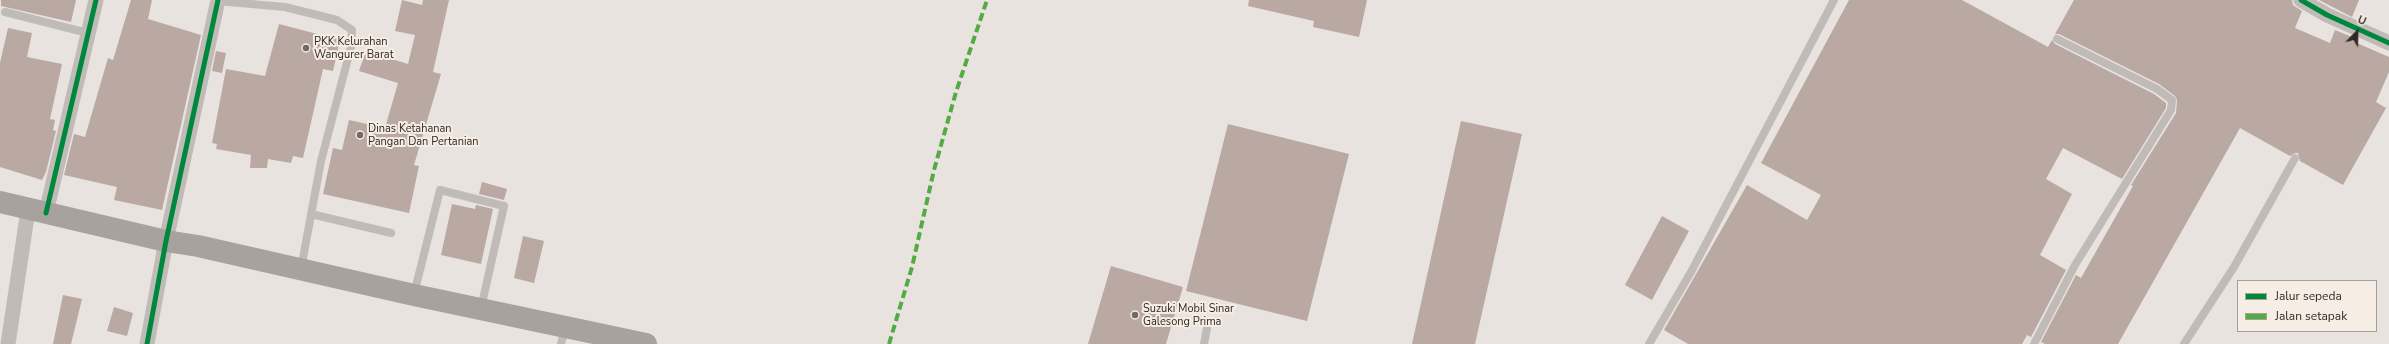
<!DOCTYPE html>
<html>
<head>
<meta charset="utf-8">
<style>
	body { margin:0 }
	#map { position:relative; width:2389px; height:344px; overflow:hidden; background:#e8e3de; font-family:"Nunito Sans",sans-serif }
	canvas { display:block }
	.legend { position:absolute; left:2237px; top:280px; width:140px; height:52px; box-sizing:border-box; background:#f6ede4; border:1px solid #a79f98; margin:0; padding:5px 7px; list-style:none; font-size:12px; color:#312926 }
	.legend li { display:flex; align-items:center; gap:8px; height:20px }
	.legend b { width:20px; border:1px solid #a79f98 }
	.north { position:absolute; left:2337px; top:12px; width:40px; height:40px; -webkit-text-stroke:3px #f6ede4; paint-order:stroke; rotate:23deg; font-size:11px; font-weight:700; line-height:16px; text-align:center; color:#312926 }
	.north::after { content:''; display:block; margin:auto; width:14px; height:18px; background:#312926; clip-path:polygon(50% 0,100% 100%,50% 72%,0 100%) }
</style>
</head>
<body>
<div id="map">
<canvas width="2389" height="344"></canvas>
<ul class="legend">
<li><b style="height:5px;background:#00873e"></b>Jalur sepeda</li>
<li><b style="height:5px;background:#54ab44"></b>Jalan setapak</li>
</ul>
<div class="north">U</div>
</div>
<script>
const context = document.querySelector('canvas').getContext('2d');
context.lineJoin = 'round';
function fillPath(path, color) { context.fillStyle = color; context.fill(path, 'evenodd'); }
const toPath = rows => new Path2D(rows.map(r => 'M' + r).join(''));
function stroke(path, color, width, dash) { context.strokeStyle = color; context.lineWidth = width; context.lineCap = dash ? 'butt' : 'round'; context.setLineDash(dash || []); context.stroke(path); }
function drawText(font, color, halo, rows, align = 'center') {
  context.font = font + ' "Nunito Sans",sans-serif'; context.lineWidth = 4; context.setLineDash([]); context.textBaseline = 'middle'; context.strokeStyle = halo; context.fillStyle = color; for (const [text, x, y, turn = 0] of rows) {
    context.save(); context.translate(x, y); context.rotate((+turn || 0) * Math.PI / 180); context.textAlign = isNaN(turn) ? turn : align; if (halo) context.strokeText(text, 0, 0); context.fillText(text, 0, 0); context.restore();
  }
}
fillPath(toPath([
	[1,0,76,0,71,22,1,6],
	[131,0,152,0,148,19,201,35,162,210,114,200,117,187,64,175,74,134,85,137,108,58,113,60],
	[402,0,422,5,423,0,449,0,433,72,441,74,414,165,419,166,409,213,323,194,333,148,342,150,349,120,385,128,398,83,359,71,366,51,408,64,415,35,395,31],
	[1249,0,1367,0,1359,37,1313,27,1314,21,1248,6],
	[1849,0,1962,0,2048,47,2052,40,2055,44,2154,94,2166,103,2166,108,2122,179,2063,148,2046,179,2072,194,2040,255,2066,270,2031,337,2027,335,2022,344,1688,344,1664,330,1747,185,1807,220,1821,195,1761,163],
	[2074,0,2292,0,2293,5,2302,11,2295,28,2330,43,2335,30,2352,37,2350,40,2389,57,2389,72,2376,102,2386,108,2343,185,2300,161,2298,153,2295,153,2290,156,2240,128,2118,344,2045,344,2041,342,2076,275,2081,278,2133,186,2131,185,2176,113,2177,100,2175,96,2159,84,2059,34,2055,34],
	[2319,0,2359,0,2352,17],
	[279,24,340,40,333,71,323,69,303,158,293,156,291,163,268,159,267,168,250,168,251,155,216,149,217,144,212,143,226,69,265,76],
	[8,28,32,33,27,57,62,64,50,119,55,120,53,130,56,131,46,172,42,180,0,167,0,63],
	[216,51,226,53,222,73,212,71],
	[1461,121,1522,134,1475,344,1412,344],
	[1228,124,1349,154,1307,321,1186,291],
	[482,182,507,189,504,200,479,194],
	[452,204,475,209,476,205,493,209,481,264,441,255],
	[1662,216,1689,231,1652,300,1625,285],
	[523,236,544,241,534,283,514,278],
	[1111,266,1183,287,1166,344,1088,344],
	[63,295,82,299,71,344,53,344],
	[114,307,133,313,127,336,107,331]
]), '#baa8a2');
stroke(toPath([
	[217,1,285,7,337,20,352,30,351,47,321,161,301,269],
	[5,12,88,33],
	[311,214,391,233],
	[414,294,440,190,504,206,481,308],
	[561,344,565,329],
	[1204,344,1207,328],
	[1649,344,1691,272,1834,0],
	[2034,344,2075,265,2171,110,2172,100,2157,89,2057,39],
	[2184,344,2234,267,2295,158]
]), '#c1bbb7', 8);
stroke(toPath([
	[2301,0,2327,15,2389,43],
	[46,213,96,0],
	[8,344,28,210],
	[147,344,166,241,218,0]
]), '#c1bbb7', 15);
stroke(toPath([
	[0,202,166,241,198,246,414,295,646,344]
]), '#a7a29d', 22);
stroke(toPath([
	[889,344,912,267,934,170,956,92,987,0]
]), '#54ab44', 4, [8, 4]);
stroke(toPath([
	[2301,0,2327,15,2389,43],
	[46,213,96,0],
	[147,344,166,241,218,0]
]), '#00873e', 5);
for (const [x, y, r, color] of [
	[306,48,4,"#716a66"],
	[360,135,4,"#716a66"],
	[1135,315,4,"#716a66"]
]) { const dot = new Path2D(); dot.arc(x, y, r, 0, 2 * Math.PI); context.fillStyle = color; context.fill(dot); stroke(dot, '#f6ede4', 1.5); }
drawText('11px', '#312926', '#f6ede4', [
	["PKK Kelurahan",314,42],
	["Wangurer Barat",314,55],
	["Dinas Ketahanan",368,129],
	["Pangan Dan Pertanian",368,142],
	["Suzuki Mobil Sinar",1143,309],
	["Galesong Prima",1143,322]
], 'left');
</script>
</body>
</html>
